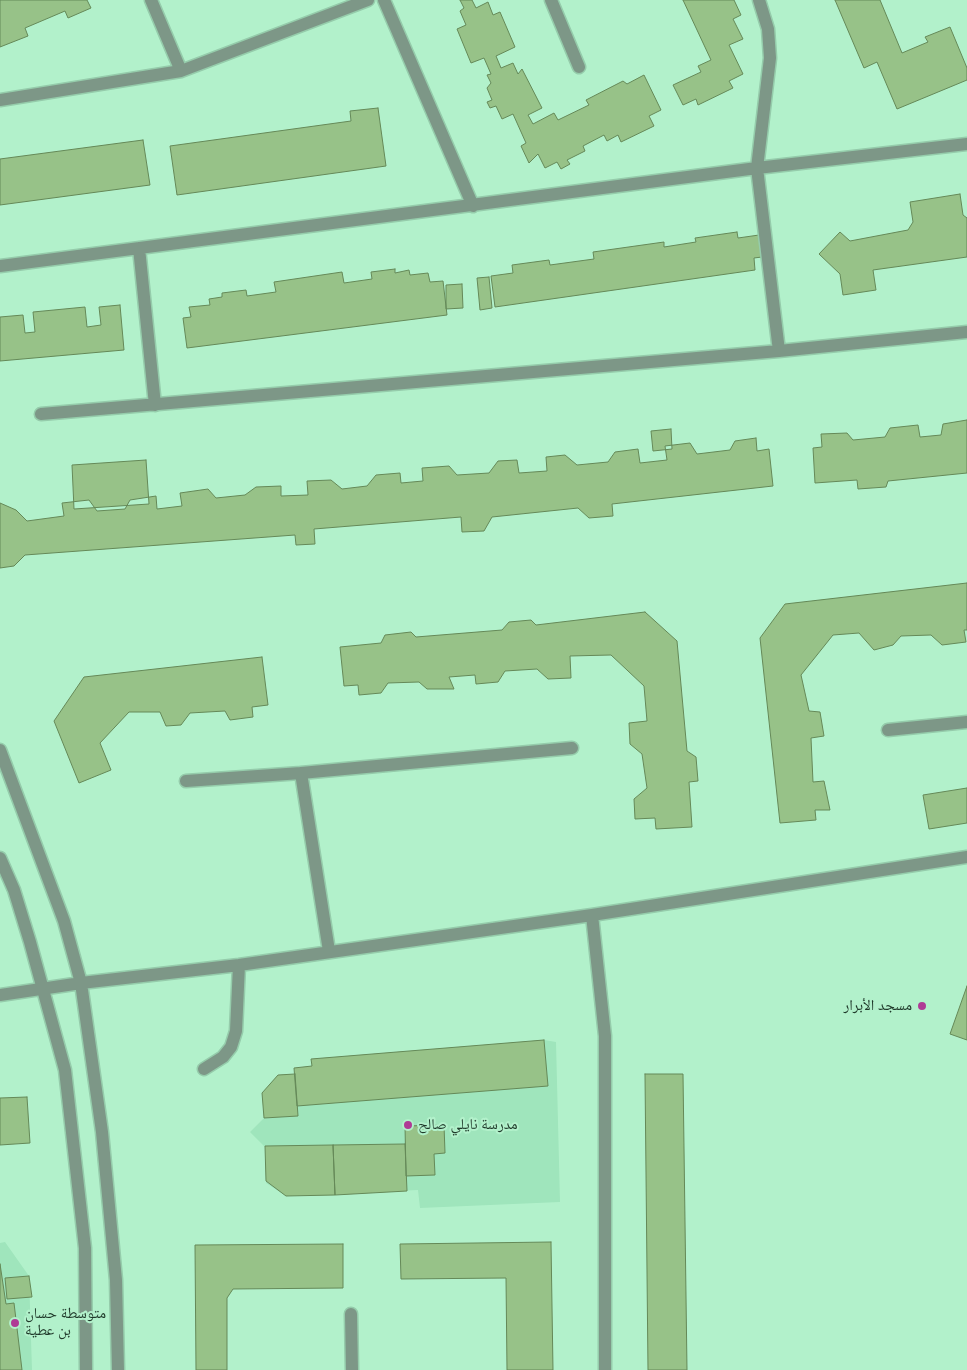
<!DOCTYPE html>
<html>
<head>
<meta charset="utf-8">
<style>
	body { margin:0 }
	canvas { display:block; background:#b2f1cb }
</style>
</head>
<body>
<canvas width="967" height="1370"></canvas>
<script>
const context = document.querySelector('canvas').getContext('2d');
context.lineJoin = 'round';
function fillPath(path, color) { context.fillStyle = color; context.fill(path, 'evenodd'); }
const toPath = rows => new Path2D(rows.map(r => 'M' + r).join(''));
function stroke(path, color, width, dash) { context.strokeStyle = color; context.lineWidth = width; context.lineCap = dash ? 'butt' : 'round'; context.setLineDash(dash || []); context.stroke(path); }
function drawText(font, color, halo, rows, align = 'center') {
  context.font = font + ' Roboto,"Noto Naskh Arabic",sans-serif'; context.lineWidth = 4; context.setLineDash([]); context.textBaseline = 'middle'; context.strokeStyle = halo; context.fillStyle = color; for (const [text, x, y, turn = 0] of rows) {
    context.save(); context.translate(x, y); context.rotate((+turn || 0) * Math.PI / 180); context.textAlign = isNaN(turn) ? turn : align; if (halo) context.strokeText(text, 0, 0); context.fillText(text, 0, 0); context.restore();
  }
}
fillPath(toPath([
	[544,1040,556,1042,560,1202,420,1208,418,1190,286,1196,266,1183,265,1147,250,1132,264,1118,262,1093,278,1075,295,1074,294,1068,312,1066,311,1059],
	[5,1242,29,1276,32,1370,0,1370,0,1243]
]), '#9fe5bc');
const building = toPath([
	[0,0,87,0,91,8,68,18,65,11,25,28,28,36,0,47,0,0],
	[460,0,472,0,476,8,488,2,493,15,500,12,515,47,496,56,501,68,513,63,518,74,522,69,542,108,528,115,533,124,554,113,558,120,589,105,586,100,623,81,627,84,644,75,661,110,649,116,654,126,621,142,618,135,607,141,604,135,583,146,585,151,567,160,570,164,561,169,557,162,545,168,538,154,529,163,521,146,526,143,513,114,502,119,496,106,490,108,487,102,492,100,487,88,491,83,487,75,491,74,484,58,471,63,457,29,466,25,460,11,464,8,460,0],
	[683,0,734,0,741,15,733,19,743,39,729,45,743,74,729,81,733,88,698,105,696,99,683,105,673,85,701,72,698,66,711,60,683,0],
	[835,0,880,0,902,53,928,42,925,37,950,27,967,68,967,80,897,109,877,62,864,68,835,0],
	[378,108,386,166,177,195,170,146,351,121,350,111,378,108],
	[143,140,150,185,0,205,0,159,143,140],
	[960,194,963,215,967,218,967,257,873,270,876,290,843,295,840,274,819,254,840,232,850,241,908,230,913,222,910,202,960,194],
	[737,232,738,238,759,235,762,257,754,258,755,270,495,307,491,276,513,273,512,265,549,260,550,265,594,259,593,252,664,242,664,247,696,242,695,238,737,232],
	[395,269,395,273,409,270,410,275,428,273,430,282,443,281,447,315,187,348,183,318,191,317,189,307,210,305,209,299,222,297,222,293,246,290,247,296,276,292,274,282,342,272,344,283,372,279,371,272,395,269],
	[489,277,492,308,480,310,477,278,489,277],
	[462,284,463,308,446,309,446,285,462,284],
	[120,305,124,350,0,361,0,317,23,315,25,333,35,332,33,312,85,307,87,327,101,325,99,307,120,305],
	[967,420,967,473,888,481,886,487,858,489,857,480,815,483,813,448,822,447,821,434,847,433,853,440,885,437,890,428,918,425,920,437,941,435,943,424,967,420],
	[671,429,672,449,653,451,651,431,671,429],
	[756,438,757,451,769,449,773,486,612,504,613,516,589,518,578,508,492,517,484,531,462,532,461,517,314,529,315,544,296,545,295,535,25,555,14,566,0,568,0,503,16,510,27,521,64,516,62,503,89,500,97,511,125,509,130,500,156,496,157,509,182,506,180,493,208,489,216,498,245,495,256,487,281,486,281,496,308,495,307,481,331,480,342,489,367,486,376,475,400,473,401,483,423,481,422,468,449,466,457,475,489,473,498,461,517,460,519,473,547,471,546,457,565,455,577,465,608,462,615,452,638,449,640,463,667,460,665,446,690,443,697,454,730,450,735,441,756,438],
	[146,460,149,504,74,509,72,465,146,460],
	[967,583,967,630,964,630,966,642,942,645,931,635,901,636,893,645,874,650,859,633,833,635,801,675,809,711,820,712,824,736,811,738,813,782,824,781,830,810,815,810,816,820,780,823,760,638,785,604,967,583],
	[645,612,677,641,687,751,696,757,698,781,689,782,692,827,656,829,655,818,635,819,634,799,647,788,642,754,630,744,629,723,647,721,644,686,611,655,570,656,571,678,548,679,537,669,505,671,498,682,476,684,475,675,449,677,454,689,427,689,419,682,388,683,381,693,359,695,358,685,344,686,340,647,381,643,385,635,411,632,416,637,502,630,509,622,531,620,536,625,645,612],
	[262,657,268,705,252,707,253,717,230,720,225,711,190,713,181,725,166,726,160,712,129,712,100,743,111,770,79,783,54,721,84,677,262,657],
	[967,788,967,823,929,829,923,795,967,788],
	[967,986,967,1040,950,1034,967,986],
	[544,1040,548,1086,297,1106,294,1068,312,1066,311,1059,544,1040],
	[295,1074,298,1116,264,1118,262,1093,278,1075,295,1074],
	[645,1074,683,1074,687,1370,648,1370,645,1074],
	[27,1097,30,1143,0,1145,0,1098,27,1097],
	[444,1125,445,1153,434,1154,435,1175,406,1176,405,1126,444,1125],
	[405,1144,407,1191,335,1195,333,1145,405,1144],
	[333,1145,335,1195,286,1196,266,1181,265,1146,333,1145],
	[551,1242,553,1370,507,1370,506,1278,401,1279,400,1244,551,1242],
	[343,1244,343,1288,233,1289,227,1298,227,1370,196,1370,195,1245,343,1244],
	[0,1264,6,1304,14,1303,22,1370,0,1370,0,1264],
	[29,1276,32,1297,7,1299,5,1278,29,1276]
]);
fillPath(building, '#97c288');
stroke(building, '#658958', 1);
const minor = toPath([
	[151,0,181,71],
	[384,0,473,206],
	[551,0,579,67],
	[759,0,768,29,770,58,757,168,779,351],
	[0,100,181,71,368,0],
	[139,248,155,405],
	[0,266,757,168,967,144],
	[41,414,779,351,967,332],
	[888,730,967,722],
	[0,750,64,921,81,983,102,1132,116,1280,118,1370],
	[301,773,329,951],
	[186,781,301,773,572,748],
	[0,858,14,890,30,942,65,1070,85,1248,86,1370],
	[592,915,605,1036,605,1370],
	[0,995,81,983,239,965,592,915,967,857],
	[204,1069,223,1057,231,1047,236,1031,239,965],
	[351,1314,352,1370]
]);
stroke(minor, '#95ccab', 15);
stroke(minor, '#7d9787', 12);
for (const [x, y, r, color] of [
	[922,1006,5,"#af3b95"],
	[408,1125,5,"#af3b95"],
	[15,1323,5,"#af3b95"]
]) { const dot = new Path2D(); dot.arc(x, y, r, 0, 2 * Math.PI); context.fillStyle = color; context.fill(dot); stroke(dot, '#b2f1cb', 2); }
drawText('15px', '#1f392a', '#b2f1cb', [
	["مسجد الأبرار",912,1006,"right"],
	["مدرسة نايلي صالح",418,1125],
	["متوسطة حسان",25,1314],
	["بن عطية",25,1331]
], 'left');
</script>
</body>
</html>
